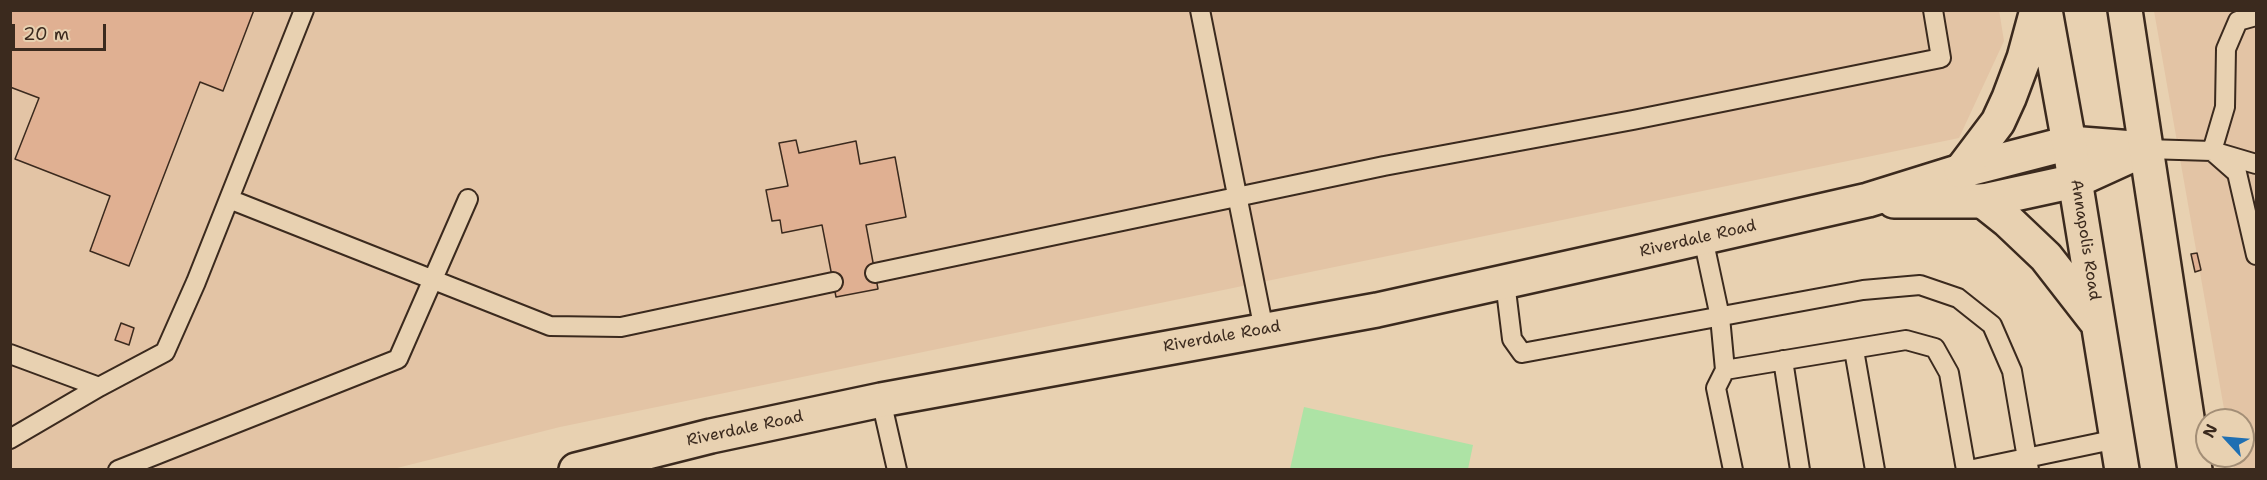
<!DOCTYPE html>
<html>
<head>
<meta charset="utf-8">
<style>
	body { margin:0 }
	#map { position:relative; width:2267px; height:480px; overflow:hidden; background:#e8d1b1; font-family:"Shantell Sans",sans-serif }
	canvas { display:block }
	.frame { position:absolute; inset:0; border:12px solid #3b2a1e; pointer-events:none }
	.north { position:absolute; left:2195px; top:408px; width:60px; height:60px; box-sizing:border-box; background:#e8d1b1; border:2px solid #a38e76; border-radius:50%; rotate:296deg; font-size:16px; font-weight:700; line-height:24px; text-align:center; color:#3b2a1e }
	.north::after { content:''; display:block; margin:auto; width:21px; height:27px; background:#1f6fb2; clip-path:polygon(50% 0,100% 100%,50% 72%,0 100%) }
	.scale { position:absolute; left:12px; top:24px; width:94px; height:27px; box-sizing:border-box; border:3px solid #3b2a1e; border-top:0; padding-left:8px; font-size:18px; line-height:21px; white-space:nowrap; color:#3b2a1e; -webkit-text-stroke:4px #e8d1b1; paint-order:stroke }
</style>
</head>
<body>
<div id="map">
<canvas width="2267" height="480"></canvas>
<div class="frame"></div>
<div class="north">N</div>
<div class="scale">20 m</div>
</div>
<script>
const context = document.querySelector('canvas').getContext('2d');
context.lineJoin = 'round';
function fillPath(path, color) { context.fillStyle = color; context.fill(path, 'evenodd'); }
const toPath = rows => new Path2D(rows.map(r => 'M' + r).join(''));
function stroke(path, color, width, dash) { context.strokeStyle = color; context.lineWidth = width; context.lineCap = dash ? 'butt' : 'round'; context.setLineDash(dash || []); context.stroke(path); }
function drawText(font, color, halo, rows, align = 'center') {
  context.font = font + ' "Shantell Sans",sans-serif'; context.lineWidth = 4.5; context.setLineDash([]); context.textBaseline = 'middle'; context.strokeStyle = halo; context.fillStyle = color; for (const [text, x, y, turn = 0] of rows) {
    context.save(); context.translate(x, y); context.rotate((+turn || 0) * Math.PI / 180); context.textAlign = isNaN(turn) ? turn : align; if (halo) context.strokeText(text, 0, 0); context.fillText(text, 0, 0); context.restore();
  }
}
fillPath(toPath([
	[1999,10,2004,41,1959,138,560,427,393,469,11,470,10,11],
	[2154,11,2256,11,2256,469,2234,469,2232,456,2243,456,2243,420,2226,420]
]), '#e3c4a5');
fillPath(toPath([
	[1304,407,1473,445,1468,469,1290,469]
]), '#ade3a5');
const building = toPath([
	[10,10,254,10,223,91,200,82,129,266,90,251,110,196,15,159,39,98,10,87,10,10],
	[796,140,799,153,856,141,860,164,895,157,906,217,866,225,878,289,836,297,822,225,782,233,780,220,772,221,766,190,788,186,779,143,796,140],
	[2197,253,2201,270,2195,272,2191,254,2197,253],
	[121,323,134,328,129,345,115,340,121,323]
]);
fillPath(building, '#e0b092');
stroke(building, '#3b2a1e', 1.5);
const service = toPath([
	[1200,10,1264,330],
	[2146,149,2212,151,2256,164],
	[2212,151,2225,107,2226,49,2238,21,2256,16],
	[2212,151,2237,173,2256,255],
	[229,199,550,326,621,327,833,282],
	[1703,238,1720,317,1725,370],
	[875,273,1384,166,1633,120,1941,58,1933,10],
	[1505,282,1512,339,1522,353,1863,290,1920,285,1958,298,1992,325,2012,371,2029,470],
	[1854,350,1875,470],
	[10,354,99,387],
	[1783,360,1800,470],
	[881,400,897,470],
	[10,439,99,387,165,352,196,282,304,10],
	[118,470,398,359,468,199],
	[1733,470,1716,388,1725,370,1906,340,1935,348,1949,373,1966,470],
	[1969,470,2117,439]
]);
const secondary = toPath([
	[1894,201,1983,201,2075,181,2143,150],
	[576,470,711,436,881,400,1377,310,1639,252,1868,200,1961,171,2069,143,2146,149]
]);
const primary = toPath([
	[2045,10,2069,143,2122,470],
	[2125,10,2195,470],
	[1961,171,1998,122,2009,98,2024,58,2037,10],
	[1983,201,2007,220,2046,257,2095,320]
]);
stroke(service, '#3b2a1e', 22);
stroke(secondary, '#3b2a1e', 38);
stroke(primary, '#3b2a1e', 38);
stroke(service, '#e8d1b1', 18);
stroke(secondary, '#e8d1b1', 33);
stroke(primary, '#e8d1b1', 33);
drawText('16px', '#3b2a1e', '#e8d1b1', [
	["Riverdale Road",1698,239,-13],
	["Annapolis Road",2085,240,81],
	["Riverdale Road",1222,337,-10],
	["Riverdale Road",745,429,-12]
]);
</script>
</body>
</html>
